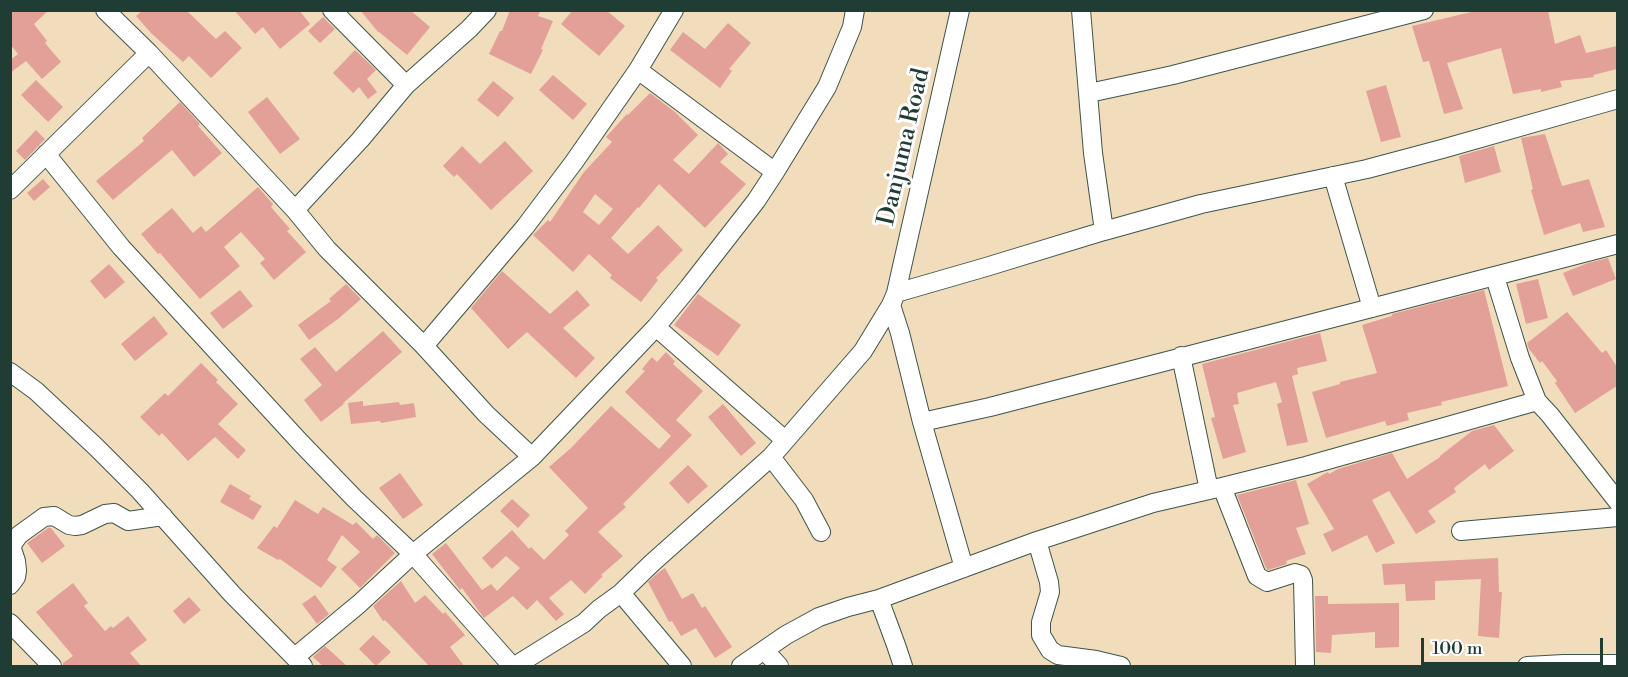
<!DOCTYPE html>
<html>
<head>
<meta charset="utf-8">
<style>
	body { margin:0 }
	#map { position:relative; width:1628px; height:677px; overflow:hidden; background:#f1dcbc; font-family:"Libre Bodoni",serif }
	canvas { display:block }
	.frame { position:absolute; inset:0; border:12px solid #1f3d34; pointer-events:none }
	.scale { position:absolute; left:1421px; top:638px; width:182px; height:27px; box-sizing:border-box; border:3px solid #1f3d34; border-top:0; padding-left:8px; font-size:18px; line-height:21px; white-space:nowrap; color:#1f3d34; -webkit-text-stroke:4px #fff; paint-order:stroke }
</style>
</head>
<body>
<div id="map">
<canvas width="1628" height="677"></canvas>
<div class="frame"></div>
<div class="scale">100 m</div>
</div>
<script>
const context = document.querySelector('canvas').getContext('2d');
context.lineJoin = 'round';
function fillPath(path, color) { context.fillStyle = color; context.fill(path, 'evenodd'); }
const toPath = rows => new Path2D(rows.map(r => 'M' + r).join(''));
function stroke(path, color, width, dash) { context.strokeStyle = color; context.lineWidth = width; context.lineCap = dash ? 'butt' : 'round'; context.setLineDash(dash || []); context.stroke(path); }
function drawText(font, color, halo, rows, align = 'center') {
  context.font = font + ' "Libre Bodoni",serif'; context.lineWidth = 6; context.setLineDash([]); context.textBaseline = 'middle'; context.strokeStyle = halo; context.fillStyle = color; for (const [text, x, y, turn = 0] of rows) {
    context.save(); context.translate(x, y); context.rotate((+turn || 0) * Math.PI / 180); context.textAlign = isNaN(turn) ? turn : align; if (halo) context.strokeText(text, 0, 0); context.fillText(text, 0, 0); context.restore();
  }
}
fillPath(toPath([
	[10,10,49,10,34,24,47,41,45,43,61,62,42,79,26,61,10,73,10,60,18,54,10,44],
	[143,10,186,10,216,39,225,31,242,48,211,78,189,56,183,62,151,33,136,16],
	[234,10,299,10,310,24,280,49,263,27,255,34],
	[360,10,410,10,430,27,407,55,379,32,378,32],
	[510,10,541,10,538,16,553,21,541,49,543,50,531,74,489,54,500,31,502,31],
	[573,10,606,10,625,26,599,56,561,24],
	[1480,10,1548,10,1555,44,1580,35,1586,53,1617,46,1617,69,1593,75,1594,77,1560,81,1562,87,1541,92,1541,89,1513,94,1501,48,1447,63,1463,109,1444,114,1429,61,1423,62,1412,26],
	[323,17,335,29,320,43,308,31],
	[728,23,751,43,729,69,732,71,720,88,670,50,683,32,705,49],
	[355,50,376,70,367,79,377,92,368,99,359,87,353,93,333,73],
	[553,75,587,104,573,120,539,90],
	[36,80,63,107,48,122,21,95],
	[493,81,514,98,498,117,477,100],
	[1386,85,1401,137,1381,142,1366,91],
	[650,93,675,112,698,135,673,160,689,174,718,143,728,154,720,162,746,184,705,228,659,184,639,208,638,207,611,238,628,254,658,225,683,250,656,278,658,280,641,302,610,278,612,275,589,254,573,272,533,235,548,220,550,222,584,172,612,142,606,137,627,114,628,115],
	[595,194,613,209,599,225,583,212],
	[267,97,300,139,280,154,248,112],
	[180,102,200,124,198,126,222,153,194,177,172,150,113,200,96,181,144,141,142,138],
	[36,130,45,139,25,160,16,151],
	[1545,134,1562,186,1589,179,1605,227,1583,232,1580,223,1544,235,1531,190,1533,189,1521,138],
	[505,141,533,171,491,210,457,174,454,177,443,166,462,146,480,164],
	[1494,146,1501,172,1465,183,1459,156],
	[43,179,50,187,34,201,27,193],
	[258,187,273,204,271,207,290,229,287,231,306,252,274,280,260,263,265,259,241,232,224,247,240,266,200,299,160,253,158,254,141,234,172,208,193,233,201,226,206,232],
	[1608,258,1616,279,1573,296,1563,273,1588,263],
	[109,264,125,282,105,299,90,281],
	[502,271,550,314,577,290,590,305,563,328,595,358,576,378,527,332,508,349,471,308],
	[1538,279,1548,318,1526,324,1516,284],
	[346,284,361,299,338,319,309,340,298,325,331,301,329,299],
	[240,290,253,306,223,329,210,313],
	[1484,290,1508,386,1441,402,1442,405,1407,413,1409,420,1387,426,1385,421,1326,438,1312,392,1340,384,1340,382,1377,373,1362,325,1392,316,1392,314],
	[698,294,741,325,718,356,674,325],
	[1567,312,1602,353,1606,350,1617,367,1617,386,1575,413,1555,383,1557,381,1542,361,1540,363,1529,349,1527,343],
	[154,316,168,334,135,361,121,344],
	[383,331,402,352,342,404,345,403,321,422,304,400,322,385,300,359,315,347,336,372],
	[1320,333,1327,361,1297,368,1298,374,1292,376,1308,442,1287,446,1277,404,1282,402,1276,382,1237,393,1239,404,1233,405,1246,452,1223,459,1211,418,1215,417,1202,364],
	[666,352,675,361,673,364,703,391,676,420,692,435,623,504,626,507,598,532,623,556,601,575,603,576,585,594,571,580,549,598,564,614,556,621,537,600,527,610,513,596,484,618,462,588,460,590,432,554,446,543,482,590,491,584,497,591,520,568,506,556,492,569,482,558,512,530,529,549,531,547,544,560,569,535,565,531,588,508,549,467,571,448,611,406,659,449,671,436,625,392,645,371,642,369,652,357,657,362],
	[201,363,218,380,216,382,238,404,218,424,246,450,238,459,215,437,188,461,162,433,159,436,140,417,165,393,168,396],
	[363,401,363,406,399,402,400,405,414,403,416,417,381,423,380,421,351,424,348,403],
	[723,404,756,443,741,456,708,417],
	[1494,425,1514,451,1489,470,1485,464,1454,488,1456,492,1428,511,1436,522,1416,534,1389,491,1372,500,1395,543,1376,553,1367,535,1332,552,1323,534,1334,529,1307,484,1328,472,1329,474,1338,469,1392,453,1407,479,1440,457,1440,456,1472,431],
	[688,465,708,486,688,504,669,483],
	[400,473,423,505,403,519,379,488],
	[1296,480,1309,524,1296,528,1306,554,1286,561,1287,564,1268,570,1266,568,1237,495],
	[230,484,251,496,249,499,262,506,253,520,220,502],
	[512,499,530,515,518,528,500,511],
	[295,500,318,514,323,507,353,525,356,522,373,539,377,535,395,553,360,588,341,569,360,552,342,535,327,560,337,567,321,588,280,559,278,560,257,548,274,526,277,528],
	[48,528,51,528,65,546,42,563,27,543],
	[1498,558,1499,592,1502,592,1499,638,1478,636,1481,579,1435,581,1435,600,1406,601,1405,584,1384,585,1382,564],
	[665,568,682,599,693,593,702,608,705,606,732,647,715,658,696,628,681,636,672,621,669,622,648,582,659,572],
	[401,581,415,603,425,595,443,614,445,612,465,635,450,647,464,666,429,666,385,620,383,621,373,606],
	[73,583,88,603,84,606,105,631,111,626,113,628,128,616,147,640,130,653,141,666,63,666,63,663,73,656,36,612],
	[315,595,329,614,317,624,302,604],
	[1315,596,1328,596,1328,604,1399,603,1399,647,1375,648,1375,632,1332,635,1331,653,1316,652],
	[189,597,201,610,184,624,173,611],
	[373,635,391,652,376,666,359,649],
	[325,646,347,666,323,666,313,657]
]), '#e2a099');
const minor = toPath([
	[105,10,149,53,295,210,327,249,424,346,486,414,532,457],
	[332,10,406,85],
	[1081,10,1093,153,1104,231],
	[638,70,775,172],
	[1089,93,1173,75,1424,10],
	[46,154,121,247,300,442,354,498,413,554,512,666],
	[1333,176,1372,308],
	[10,190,149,53],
	[295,210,360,140,406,85,469,29,487,10],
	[1495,277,1520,358,1537,401,1550,415,1618,502],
	[896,293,986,267,1104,231,1201,204,1367,169,1442,149,1618,99],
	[891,305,900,333,922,422,964,568],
	[656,327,785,440],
	[424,346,525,227,574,162,638,70,674,10],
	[1181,356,1209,490],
	[10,372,36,391,96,447,140,491,232,594,303,666],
	[922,422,990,407,1618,244],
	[771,457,804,500,821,532],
	[1222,487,1257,576,1267,582,1295,573,1301,575,1303,580,1305,666],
	[1461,531,1618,517],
	[1037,541,1049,582,1050,592,1041,622,1041,635,1050,650,1058,655,1096,660,1121,666],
	[10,585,16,577,17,571,16,561,12,549,13,543,19,535,44,517,54,516,69,525,75,526,82,525,105,514,114,513,128,521,163,516],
	[621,593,682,666],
	[879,599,896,645,903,666],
	[10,623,52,666],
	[765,651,779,666],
	[295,657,359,604,413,554,532,457,656,327,689,287,756,201,775,172,827,87,852,27,855,10],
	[515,666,584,623,599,609,621,593,652,563,771,457,863,351,891,305,896,293,960,10],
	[741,666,786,635,819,617,848,607,879,599,1037,541,1153,503,1222,487,1306,466,1537,401],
	[1527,666,1564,664,1618,664]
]);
stroke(minor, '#3e5548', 20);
stroke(minor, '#fff', 18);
drawText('24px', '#1f3d34', '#fff', [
	["Danjuma Road",905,147,-77]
]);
</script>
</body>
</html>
